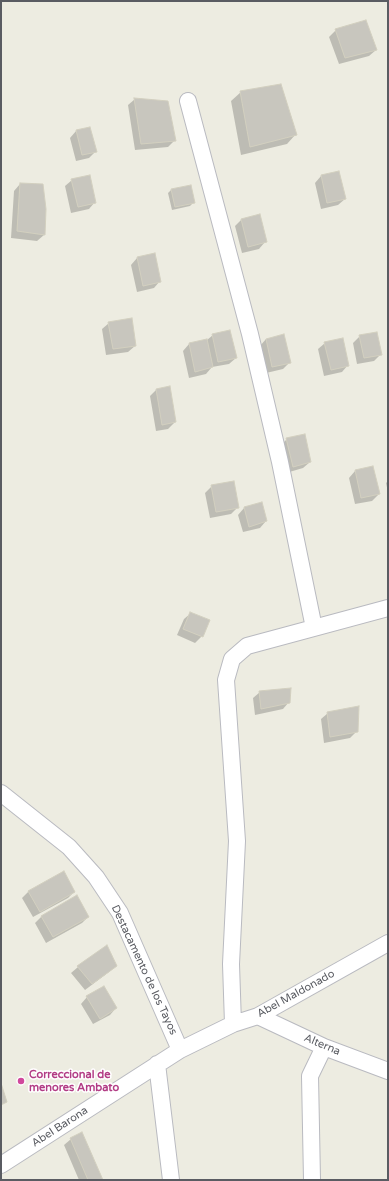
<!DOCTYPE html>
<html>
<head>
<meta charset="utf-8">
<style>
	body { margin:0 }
	#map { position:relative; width:389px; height:1181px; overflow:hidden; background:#edece1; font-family:"Varela Round",sans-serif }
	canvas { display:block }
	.frame { position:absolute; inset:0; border:2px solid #5a5c62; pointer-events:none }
</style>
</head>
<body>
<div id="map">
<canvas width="389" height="1181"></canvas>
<div class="frame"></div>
</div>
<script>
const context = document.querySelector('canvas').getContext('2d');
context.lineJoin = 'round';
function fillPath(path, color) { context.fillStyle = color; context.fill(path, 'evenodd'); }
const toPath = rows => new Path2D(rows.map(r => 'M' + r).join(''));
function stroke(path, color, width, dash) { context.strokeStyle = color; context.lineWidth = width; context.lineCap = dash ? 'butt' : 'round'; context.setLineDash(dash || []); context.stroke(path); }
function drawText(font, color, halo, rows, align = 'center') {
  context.font = font + ' "Varela Round",sans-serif'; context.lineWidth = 3; context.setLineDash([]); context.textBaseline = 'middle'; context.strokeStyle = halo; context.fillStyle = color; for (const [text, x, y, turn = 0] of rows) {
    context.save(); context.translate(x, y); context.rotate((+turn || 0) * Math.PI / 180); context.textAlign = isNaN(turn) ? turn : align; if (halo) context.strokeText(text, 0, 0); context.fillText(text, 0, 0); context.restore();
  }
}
fillPath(toPath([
	[336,30,376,50,369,56,339,64,329,37],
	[241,92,296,134,287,144,241,155,231,101],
	[135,99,175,140,168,147,135,150,128,105],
	[89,128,96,151,89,158,76,161,70,138,76,131],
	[321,176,345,199,338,205,321,209,315,183],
	[72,180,95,202,89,209,71,213,65,186],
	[20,184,44,235,37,241,11,238,14,191],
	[171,190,194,202,190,206,172,210,168,193],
	[242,219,265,242,259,249,242,253,235,226],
	[154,254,160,281,154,288,137,292,131,265,137,258],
	[109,323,135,346,128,352,106,355,102,329],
	[213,335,236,358,229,364,212,367,206,374,189,378,183,351,189,344,207,340],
	[360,336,381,354,374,361,357,364,353,343],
	[266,339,290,362,283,369,266,373,260,346],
	[325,343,348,365,342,372,324,376,318,349],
	[157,389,175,422,168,429,156,431,150,396],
	[287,439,310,462,303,468,286,473,280,446],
	[355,471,379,494,372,501,355,504,349,478],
	[388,481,388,492,386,483],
	[212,486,238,507,231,514,210,518,205,493],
	[261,503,266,521,260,528,243,532,238,515,244,508],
	[191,613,202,636,195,643,177,635,184,619],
	[260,692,289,702,283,709,255,715,253,698],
	[328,713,357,731,350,738,324,743,321,719],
	[29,891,74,892,68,898,33,917,22,898],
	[42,916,88,917,82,923,46,943,35,923],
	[116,966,109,972,85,990,71,973,78,967],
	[87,997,116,1008,110,1015,93,1024,81,1004],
	[71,1139,102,1180,79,1180,64,1145]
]), '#0003');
const building = toPath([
	[366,20,377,50,345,58,335,29,366,20],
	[281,84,297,135,250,147,240,91,281,84],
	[134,98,168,101,176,141,141,144,134,98],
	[90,127,97,152,82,155,76,130,90,127],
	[339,171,346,199,327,203,321,175,339,171],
	[90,175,96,203,78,207,71,179,90,175],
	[20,183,43,184,46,209,45,235,17,231,20,183],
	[191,185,195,203,175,207,171,189,191,185],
	[260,214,267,242,248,247,241,219,260,214],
	[155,253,161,282,143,286,137,257,155,253],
	[132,318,136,346,113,349,108,322,132,318],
	[230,330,237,358,218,362,212,334,230,330],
	[377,332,382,355,364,358,359,335,377,332],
	[284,334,291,363,272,367,266,339,284,334],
	[343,338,349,366,331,370,324,342,343,338],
	[207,339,213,367,195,372,189,343,207,339],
	[170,386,176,422,162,425,156,389,170,386],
	[305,434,311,462,293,467,286,438,305,434],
	[373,466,380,494,361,498,355,470,373,466],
	[234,481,239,508,216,512,211,485,234,481],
	[262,502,267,521,249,527,244,507,262,502],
	[190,612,210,620,203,637,183,629,190,612],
	[291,688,290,703,261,709,259,691,291,688],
	[359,706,358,732,330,737,327,712,359,706],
	[64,871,75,892,40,912,28,891,64,871],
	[77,895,89,917,53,937,41,916,77,895],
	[107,945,117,966,92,984,77,966,107,945],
	[104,986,117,1008,100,1019,86,996,104,986],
	[1,1083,7,1102,1,1105,1,1083],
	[82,1132,103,1180,88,1180,70,1138,82,1132]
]);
fillPath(building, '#c8c6be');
stroke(building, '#d2cfbf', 1);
const minor = toPath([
	[188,101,250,334,280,462,314,628],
	[1,793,69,847,96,877,120,913,180,1050],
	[258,1016,324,1047,388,1071],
	[233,1024,231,964,237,841,226,680,232,659,247,646,388,608],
	[157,1064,171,1180],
	[1,1165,180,1050,233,1024,258,1016,388,943],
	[312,1180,310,1076,324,1047]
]);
stroke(minor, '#b9bac0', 18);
stroke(minor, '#fff', 16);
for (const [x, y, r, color] of [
	[21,1081,4,"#d1479c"]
]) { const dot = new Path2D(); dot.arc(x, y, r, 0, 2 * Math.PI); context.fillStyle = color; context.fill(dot); stroke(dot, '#fff', 1.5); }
drawText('11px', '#5a5c62', '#fff', [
	["Destacamento de los Tayos",144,970,65],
	["Abel Maldonado",296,994,-29],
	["Alterna",322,1045,23],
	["Abel Barona",60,1127,-33]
]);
drawText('bold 11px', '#b23c85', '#fff', [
	["Correccional de",29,1075],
	["menores Ambato",29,1088]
], 'left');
</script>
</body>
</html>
